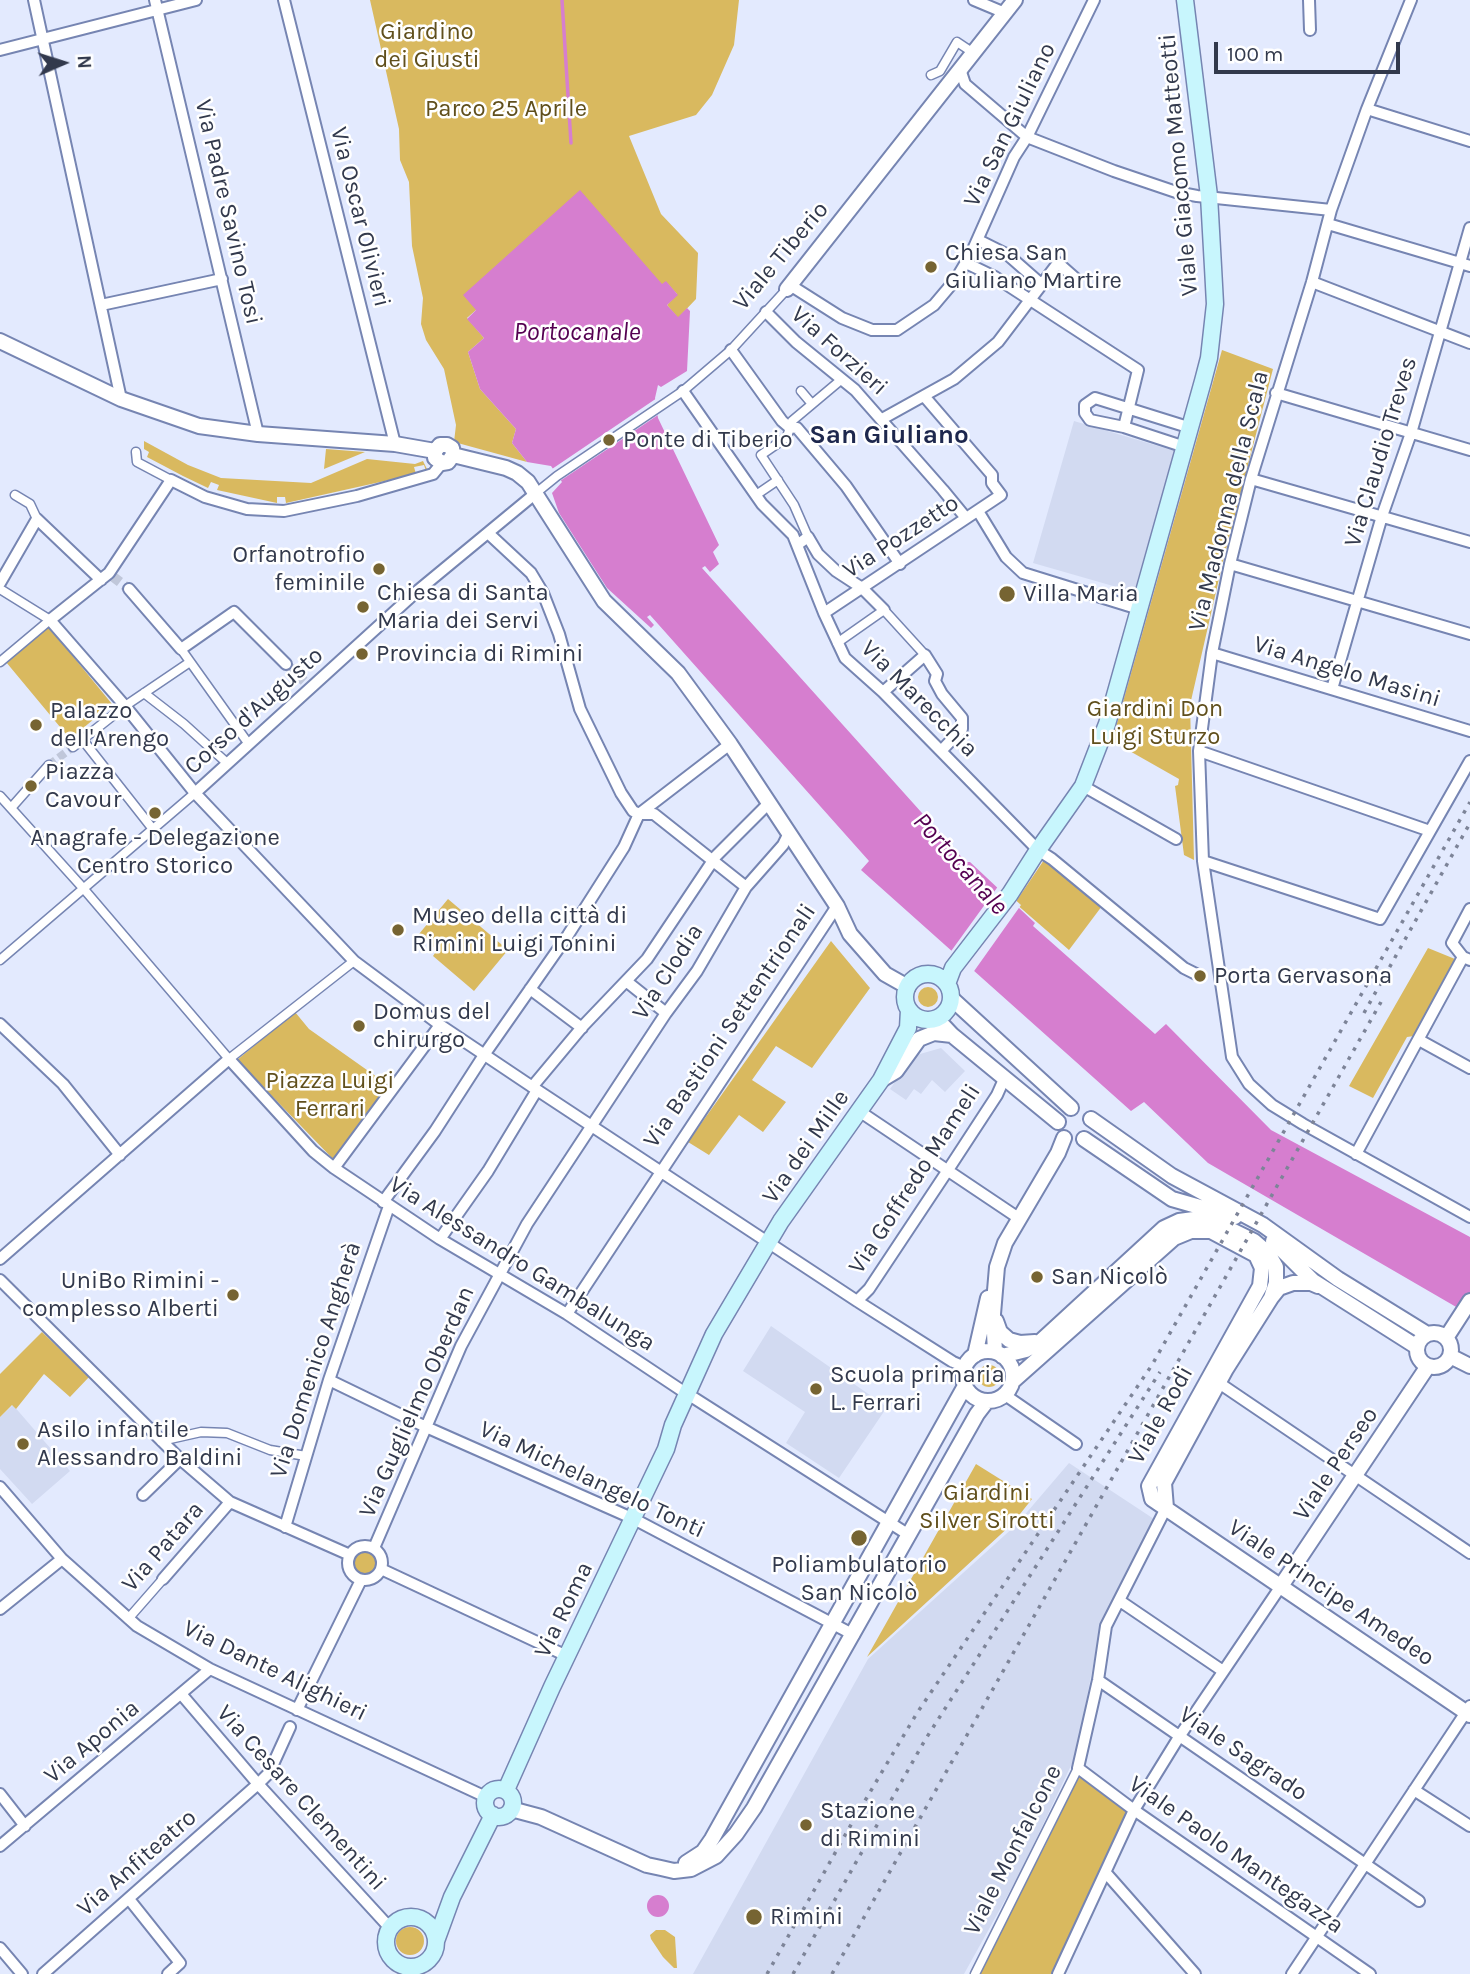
<!DOCTYPE html>
<html>
<head>
<meta charset="utf-8">
<style>
	body { margin:0 }
	#map { position:relative; width:1470px; height:1974px; overflow:hidden; background:#e3eafe; font-family:Karla,sans-serif }
	canvas { display:block }
	.north { position:absolute; left:28px; top:28px; width:70px; height:70px; -webkit-text-stroke:5px #fff; paint-order:stroke; rotate:87deg; font-size:19px; font-weight:700; line-height:28px; text-align:center; color:#32394c }
	.north::after { content:''; display:block; margin:auto; width:24px; height:32px; background:#32394c; clip-path:polygon(50% 0,100% 100%,50% 72%,0 100%) }
	.scale { position:absolute; left:1214px; top:42px; width:186px; height:32px; box-sizing:border-box; border:4px solid #32394c; border-top:0; padding-left:9px; font-size:21px; line-height:24px; white-space:nowrap; color:#32394c; -webkit-text-stroke:5px #fff; paint-order:stroke }
</style>
</head>
<body>
<div id="map">
<canvas width="1470" height="1974"></canvas>
<div class="north">N</div>
<div class="scale">100 m</div>
</div>
<script>
const context = document.querySelector('canvas').getContext('2d');
context.lineJoin = 'round';
function fillPath(path, color) { context.fillStyle = color; context.fill(path, 'evenodd'); }
const toPath = rows => new Path2D(rows.map(r => 'M' + r).join(''));
function stroke(path, color, width, dash) { context.strokeStyle = color; context.lineWidth = width; context.lineCap = dash ? 'butt' : 'round'; context.setLineDash(dash || []); context.stroke(path); }
function drawText(font, color, halo, rows, align = 'center') {
  context.font = font + ' Karla,sans-serif'; context.lineWidth = 5; context.setLineDash([]); context.textBaseline = 'middle'; context.strokeStyle = halo; context.fillStyle = color; for (const [text, x, y, turn = 0] of rows) {
    context.save(); context.translate(x, y); context.rotate((+turn || 0) * Math.PI / 180); context.textAlign = isNaN(turn) ? turn : align; if (halo) context.strokeText(text, 0, 0); context.fillText(text, 0, 0); context.restore();
  }
}
fillPath(toPath([
	[1074,421,1175,451,1134,592,1033,563],
	[941,1048,965,1071,945,1092,932,1080,921,1094,914,1089,906,1100,890,1089,913,1056],
	[771,1326,887,1407,839,1478,786,1443,805,1412,743,1371],
	[13,1405,70,1471,32,1504,0,1469,0,1417],
	[1069,1463,1154,1519,1100,1629,1076,1755,1020,1873,964,1974,693,1974,868,1659,1016,1525]
]), '#d2daf1');
fillPath(toPath([
	[370,0,739,0,734,45,712,95,696,115,629,136,661,214,698,253,696,299,678,318,667,305,677,294,666,282,663,285,476,310,467,318,484,338,468,352,480,389,516,429,512,443,527,462,454,442,456,425,444,369,426,340,421,324,423,298,412,246,409,182,400,160,399,129],
	[1222,350,1273,369,1224,557,1190,705,1194,860,1184,855,1175,786,1178,785,1179,779,1112,741],
	[144,441,188,465,221,478,311,483,367,459,415,464,423,461,428,471,426,471,424,465,414,467,416,474,286,503,285,497,277,497,277,503,217,490,219,485,211,482,208,488,183,476,147,457,149,452,144,449],
	[326,449,365,452,324,469],
	[49,627,112,704,70,739,6,662],
	[1044,860,1102,906,1069,950,1015,903],
	[448,899,508,950,474,991,433,956,437,950,419,934],
	[831,941,870,988,812,1068,776,1046,752,1080,786,1102,763,1132,739,1115,709,1155,688,1142],
	[1428,948,1455,959,1414,1036,1407,1037,1373,1098,1349,1086],
	'918 997a10 10 0 1 1 20 0a10 10 0 1 1-20 0Z',
	[295,1012,309,1029,391,1087,334,1160,237,1060],
	[42,1332,89,1377,70,1397,44,1374,16,1409,12,1405,0,1417,0,1374],
	'978 1376a11 11 0 1 1 22 0a11 11 0 1 1-22 0Z',
	[976,1464,1032,1499,1012,1524,867,1657],
	'354 1563a12 12 0 1 1 24 0a12 12 0 1 1-24 0Z',
	[1079,1774,1128,1812,1053,1974,979,1974,1003,1923,1045,1846],
	'396 1941a14 14 0 1 1 28 0a14 14 0 1 1-28 0Z',
	[656,1930,665,1930,675,1937,677,1968,674,1968,663,1957,651,1939,650,1935]
]), '#d9b95f');
fillPath(toPath([
	[580,190,662,284,666,281,678,295,667,305,678,317,687,308,690,311,687,371,661,387,658,385,655,398,658,418,719,545,713,552,719,564,710,572,705,566,702,568,966,862,970,862,1035,923,1033,926,1155,1034,1166,1024,1271,1130,1470,1237,1470,1315,1208,1163,1144,1102,1131,1111,861,870,869,861,650,615,647,617,654,625,651,628,607,588,559,513,552,493,562,482,551,466,527,462,512,443,516,429,480,389,468,352,484,338,467,319,476,310,463,295],
	'647 1906a11 11 0 1 1 22 0a11 11 0 1 1-22 0Z'
]), '#d67ecf');
fillPath(toPath([
	[657,398,661,413,560,481,552,469],
	[999,885,1021,905,972,974,949,954]
]), '#e3eafe');
stroke(toPath([
	[562,0,571,143]
]), '#d67ecf', 3.5);
stroke(toPath([
	[49,765,73,747]
]), '#c0c7da', 8, [8, 4]);
stroke(toPath([
	[112,576,129,589],
	[286,664,305,682]
]), '#c0c7da', 10, [10, 5]);
const pedestrian = toPath([
	[931,75,940,71,957,42,969,50],
	[801,391,812,404],
	[136,452,137,462,171,480],
	[536,493,557,476,683,391,731,350,787,289],
	[15,495,30,504,37,519],
	[756,495,778,480],
	[808,537,794,505,761,455,787,437,792,421,842,379],
	[0,589,50,620,0,662],
	[837,643,884,610,925,655],
	[181,649,248,743],
	[144,693,184,724,227,763],
	[82,739,152,828],
	[73,747,125,706,190,662],
	[0,796,83,888,229,1059,354,961],
	[11,808,49,765],
	[0,960,195,793],
	[161,1441,201,1432,227,1433,270,1450,306,1456],
	[128,1619,163,1579],
	[975,1974,1078,1768]
]);
const minor = toPath([
	[34,0,121,399],
	[155,0,258,434],
	[284,0,395,444],
	[974,0,1005,13],
	[1309,0,1310,30],
	[1411,0,1367,109,1331,210,1312,282,1251,479,1230,564,1212,653,1199,751,1203,861,1232,1057,1249,1084,1272,1105,1303,1124,1470,1217],
	[0,50,196,0],
	[960,69,965,84,1027,137,1114,171,1176,192,1197,196,1331,210],
	[1367,109,1470,141],
	[1328,224,1470,266],
	[978,240,1008,255,1041,284],
	[966,263,995,277,1138,370,1124,427],
	[1312,282,1470,343],
	[790,285,842,318,872,330,897,330,934,305,956,279,971,254,1014,157,1027,137,1094,0],
	[101,305,222,279],
	[766,312,796,342,855,390,943,490,966,518],
	[731,350,782,421,789,427,797,428,846,486,900,564],
	[683,391,762,504,793,535,824,613,845,658,883,692,1038,850,1052,859,1184,968,1198,975],
	[1276,393,1470,450],
	[882,419,954,379,998,342,1058,263,1075,278],
	[1185,447,1124,427,1090,420,1085,413,1085,405,1095,398,1191,428],
	[442,463,433,474,357,496,284,511,247,509,205,497,171,480,109,573,50,620,125,706,195,793,354,961,440,1025,537,1090,857,1301,953,1362,965,1367],
	[1251,479,1470,542],
	[978,511,1006,557,1023,573,1139,609],
	[488,533,531,573,543,593,559,634,580,709,621,793,633,811,639,814],
	[797,545,808,537,818,554,836,571,862,588,884,610],
	[1230,564,1470,634],
	[0,583,37,519,101,580],
	[129,589,181,649,234,612,286,664],
	[824,613,1001,495,992,483,992,475,924,396],
	[1212,653,1470,731],
	[1332,689,1382,516,1411,433,1470,228],
	[883,692,925,655,937,674,935,681,942,694,962,718,962,729,941,751],
	[1199,751,1430,831],
	[1083,786,1176,839],
	[195,793,415,593,536,493],
	[639,814,654,814,746,887],
	[1203,861,1380,919,1470,761],
	[1470,909,1452,943,1463,957,1470,960],
	[626,981,666,1013],
	[530,989,582,1028],
	[0,1024,63,1084,120,1155],
	[1419,1040,1470,1068],
	[532,1087,583,1026,647,959,716,856,769,803],
	[859,1111,1020,1219],
	[1356,1154,1463,957],
	[334,1168,440,1025],
	[383,1202,435,1131,484,1055,568,935,624,847,639,814,730,744],
	[440,1239,488,1171,537,1090],
	[0,1259,229,1059,313,1151,334,1168,440,1239,567,1314,687,1394],
	[0,1280,180,1459,230,1502,350,1555],
	[857,1301,869,1289,948,1170,997,1095,1005,1077],
	[567,1314,837,906],
	[329,1380,426,1427,634,1519,854,1635],
	[1219,1383,1470,1553],
	[1005,1395,1076,1444],
	[694,1398,909,1535],
	[0,1487,62,1559,137,1626,210,1669,486,1797],
	[143,1495,180,1459],
	[1166,1508,1106,1626,1098,1680,1078,1768,1134,1810,1370,1974],
	[285,1527,329,1380,389,1206],
	'348 1563a17 17 0 1 1 34 0a17 17 0 1 1-34 0Z',
	[374,1548,461,1346,527,1224,666,1013,697,971,746,887,783,845,789,833],
	[381,1569,567,1656],
	[163,1579,230,1502],
	[1120,1601,1223,1671],
	[0,1609,62,1559],
	[1098,1680,1419,1901],
	[182,1695,258,1784,390,1928],
	[297,1710,361,1580],
	[1414,1790,1470,1826],
	[0,1794,25,1826],
	[0,1846,210,1669],
	[1106,1873,1195,1974],
	[129,1899,180,1963,168,1974],
	[0,1948,22,1974],
	[43,1974,258,1784,269,1773,290,1727],
	[1058,1974,1134,1810,1179,1737,1281,1586],
	[1292,1974,1470,1706]
]);
const tertiary = toPath([
	[787,289,1015,0],
	[0,341,121,399,199,426,258,434,395,444,435,451],
	[435,451,435,458,442,463,448,462,453,455],
	[435,451,440,445,447,445,452,448,453,455],
	[453,455,506,468,517,473,528,482,604,601,678,673,730,744,837,906,850,934,885,974,908,987],
	[951,998,1071,1108],
	[937,1019,952,1035,1058,1122],
	[881,1080,896,1071,919,1039,934,1033,952,1035],
	[1091,1119,1172,1176,1263,1225,1338,1279,1427,1334],
	[1084,1139,1172,1199,1235,1217],
	[1273,1241,1313,1281,1417,1347],
	[996,1321,1000,1332,1009,1340,1020,1343,1035,1342],
	'1417 1350a17 17 0 1 1 34 0a17 17 0 1 1-34 0Z',
	[1446,1338,1470,1301],
	'963 1376a25 25 0 1 1 50 0a25 25 0 1 1-50 0Z',
	[995,1352,993,1314,997,1267,1005,1243,1058,1153,1064,1138],
	[975,1355,988,1298],
	[1002,1356,1026,1350,1040,1342,1164,1228,1179,1221,1194,1219,1211,1220,1254,1241,1268,1253,1276,1267,1276,1283,1271,1298],
	[1450,1356,1470,1366],
	[1013,1381,1174,1238,1191,1231,1211,1231,1256,1255,1262,1268,1260,1286,1149,1486,1152,1499,1470,1715],
	[1166,1508,1164,1483,1226,1369,1271,1298,1279,1288,1293,1283,1311,1283,1318,1286],
	[1281,1586,1428,1366],
	[511,1809,541,1817,647,1865,661,1868,674,1871,691,1869,716,1856,736,1834,754,1808,977,1414,987,1401],
	[686,1863,703,1852,712,1839,965,1386]
]);
const secondary = toPath([
	'905 997a23 23 0 1 1 46 0a23 23 0 1 1-46 0Z',
	[947,984,953,968,1010,894,1038,850,1083,786,1107,724,1203,381,1209,358,1215,304,1213,267,1209,196,1185,0],
	'485 1803a14 14 0 1 1 28 0a14 14 0 1 1-28 0Z',
	[506,1790,552,1687,666,1449,673,1425,714,1334,781,1221,881,1080,908,1028,909,1010],
	'386 1942a25 25 0 1 1 50 0a25 25 0 1 1-50 0Z',
	[436,1941,452,1897,493,1815]
]);
stroke(pedestrian, '#7685b2', 11);
stroke(minor, '#7685b2', 14);
stroke(tertiary, '#7685b2', 18);
stroke(secondary, '#7685b2', 19);
stroke(pedestrian, '#fff', 8);
stroke(minor, '#fff', 10);
stroke(tertiary, '#fff', 14);
stroke(secondary, '#c8f6fd', 16);
stroke(toPath([
	[1364,1013,1470,823],
	[767,1974,857,1814,917,1713,1152,1365,1470,802],
	[793,1974,925,1740,1160,1372],
	[832,1974,1381,1002]
]), '#7d8498', 3.5, [3.5, 7]);
for (const [x, y, r, color] of [
	[931,267,7,"#766432"],
	[609,440,7,"#766432"],
	[379,569,7,"#766432"],
	[1007,594,9,"#766432"],
	[363,607,7,"#766432"],
	[362,654,7,"#766432"],
	[36,725,7,"#766432"],
	[31,786,7,"#766432"],
	[155,813,7,"#766432"],
	[398,930,7,"#766432"],
	[1200,976,7,"#766432"],
	[359,1026,7,"#766432"],
	[1037,1277,7,"#766432"],
	[233,1295,7,"#766432"],
	[816,1389,7,"#766432"],
	[23,1444,7,"#766432"],
	[859,1538,9,"#766432"],
	[806,1825,7,"#766432"],
	[754,1917,9,"#766432"]
]) { const dot = new Path2D(); dot.arc(x, y, r, 0, 2 * Math.PI); context.fillStyle = color; context.fill(dot); stroke(dot, '#fff', 2.5); }
drawText('24px', '#604f1c', '#fff', [
	["Giardino",427,32],
	["dei Giusti",427,60],
	["Parco 25 Aprile",506,109],
	["Giardini Don",1155,709],
	["Luigi Sturzo",1155,737],
	["Piazza Luigi",330,1081],
	["Ferrari",330,1109],
	["Giardini",987,1493],
	["Silver Sirotti",987,1521]
]);
drawText('24px', '#32394c', '#fff', [
	["Via San Giuliano",1010,125,-64],
	["Viale Giacomo Matteotti",1179,165,-95],
	["Via Padre Savino Tosi",228,212,77],
	["Via Oscar Olivieri",360,217,76],
	["Viale Tiberio",781,256,-50],
	["Via Forzieri",839,351,42],
	["Via Claudio Treves",1381,452,-73],
	["Via Madonna della Scala",1229,501,-76],
	["Via Pozzetto",901,537,-33],
	["Via Angelo Masini",1347,672,17],
	["Via Marecchia",919,699,45],
	["Corso d'Augusto",254,711,-42],
	["Via Clodia",668,972,-57],
	["Via Bastioni Settentrionali",730,1026,-56],
	["Via dei Mille",806,1147,-55],
	["Via Goffredo Mameli",915,1179,-57],
	["Via Alessandro Gambalunga",522,1264,32],
	["Via Domenico Angherà",316,1360,-72],
	["Via Guglielmo Oberdan",417,1402,-66],
	["Viale Rodi",1161,1415,-61],
	["Viale Perseo",1336,1464,-56],
	["Via Michelangelo Tonti",592,1480,25],
	["Via Patara",163,1547,-49],
	["Viale Principe Amedeo",1331,1593,34],
	["Via Roma",564,1610,-64],
	["Via Dante Alighieri",275,1671,26],
	["Via Aponia",92,1742,-40],
	["Viale Sagrado",1243,1754,34],
	["Via Cesare Clementini",301,1798,48],
	["Viale Monfalcone",1013,1850,-63],
	["Viale Paolo Mantegazza",1236,1855,35],
	["Via Anfiteatro",137,1863,-41]
]);
drawText('24px', '#32394c', '#fff', [
	["Chiesa San",945,253],
	["Giuliano Martire",945,281],
	["Ponte di Tiberio",623,440],
	["Orfanotrofio",365,555,"right"],
	["feminile",365,583,"right"],
	["Chiesa di Santa",377,593],
	["Maria dei Servi",377,621],
	["Villa Maria",1023,594],
	["Provincia di Rimini",376,654],
	["Palazzo",50,711],
	["dell'Arengo",50,739],
	["Piazza",45,772],
	["Cavour",45,800],
	["Anagrafe - Delegazione",155,838,"center"],
	["Centro Storico",155,866,"center"],
	["Museo della città di",412,916],
	["Rimini Luigi Tonini",412,944],
	["Porta Gervasona",1214,976],
	["Domus del",373,1012],
	["chirurgo",373,1040],
	["San Nicolò",1051,1277],
	["UniBo Rimini -",219,1281,"right"],
	["complesso Alberti",219,1309,"right"],
	["Scuola primaria",830,1375],
	["L. Ferrari",830,1403],
	["Asilo infantile",37,1430],
	["Alessandro Baldini",37,1458],
	["Poliambulatorio",859,1565,"center"],
	["San Nicolò",859,1593,"center"],
	["Stazione",820,1811],
	["di Rimini",820,1839],
	["Rimini",770,1917]
], 'left');
drawText('italic 26px', '#540051', '#fff', [
	["Portocanale",577,333],
	["Portocanale",960,864,48]
]);
drawText('bold 26px', '#1d274d', '#fff', [
	["San Giuliano",889,436]
]);
</script>
</body>
</html>
